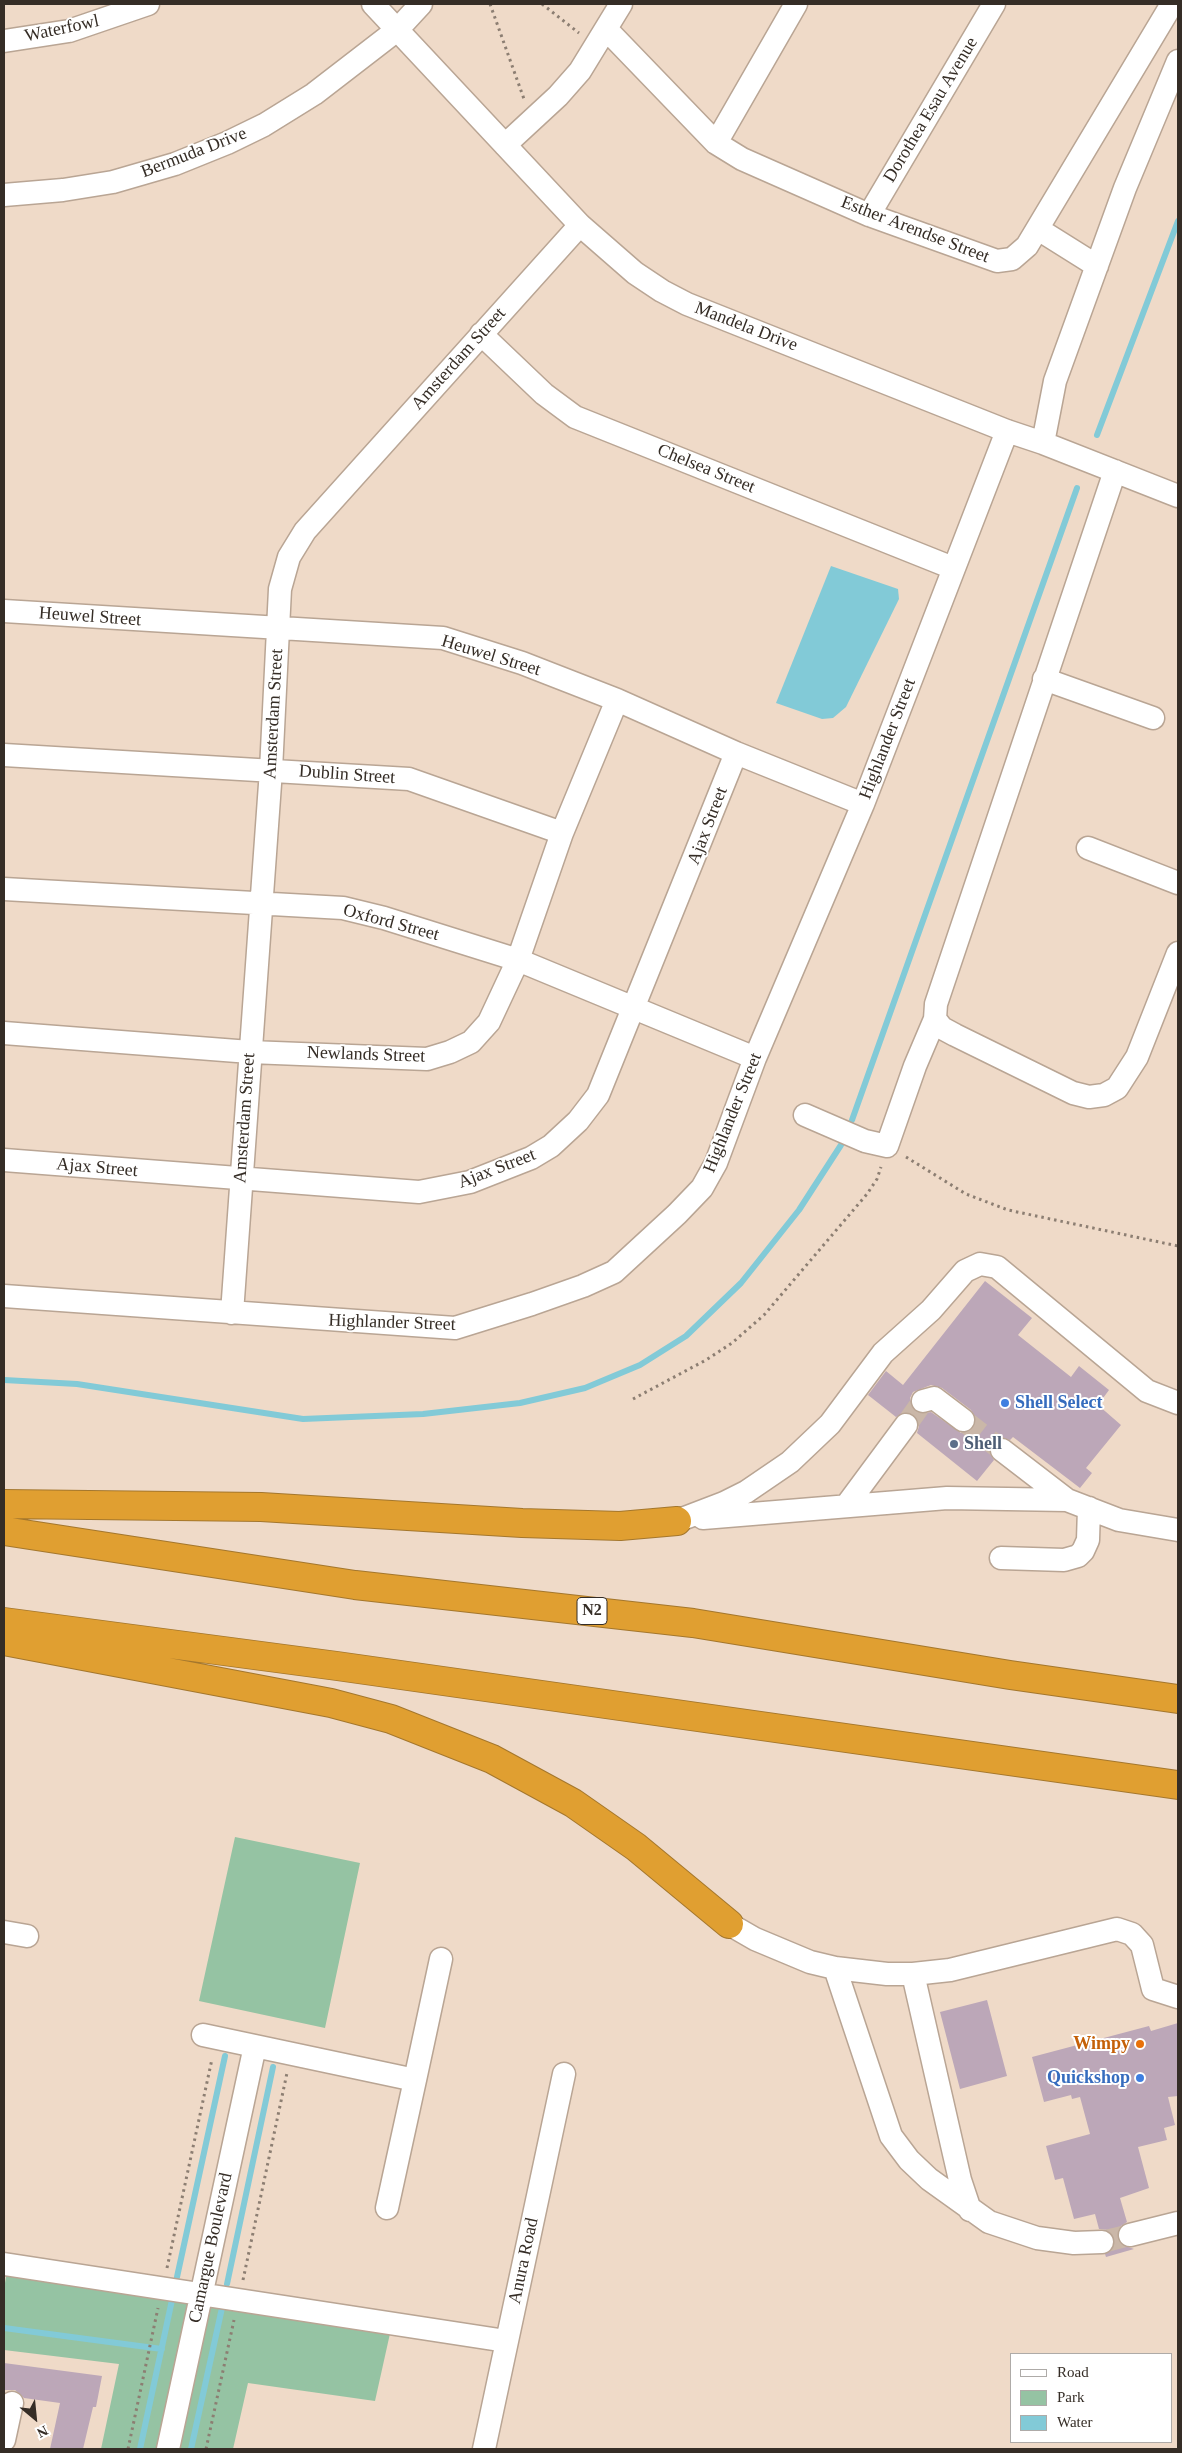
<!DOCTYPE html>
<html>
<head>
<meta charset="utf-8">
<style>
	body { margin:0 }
	#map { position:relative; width:1182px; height:2453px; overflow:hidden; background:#efdac8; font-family:"Times New Roman",serif }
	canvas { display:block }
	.frame { position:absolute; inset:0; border:5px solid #352d26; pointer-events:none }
	.legend { position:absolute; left:1010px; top:2353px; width:162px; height:90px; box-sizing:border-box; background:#fff; border:1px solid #aeaba8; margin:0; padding:6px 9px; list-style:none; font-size:15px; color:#352d26 }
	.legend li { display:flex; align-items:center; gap:10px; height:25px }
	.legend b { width:25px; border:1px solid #aeaba8 }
	.north { position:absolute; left:10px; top:2393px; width:50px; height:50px; -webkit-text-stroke:4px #fff; paint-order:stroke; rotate:152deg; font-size:14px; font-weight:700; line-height:20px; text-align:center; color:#352d26 }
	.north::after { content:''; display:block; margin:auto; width:18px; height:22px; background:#352d26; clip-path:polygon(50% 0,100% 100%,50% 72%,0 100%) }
</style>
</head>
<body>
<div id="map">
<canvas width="1182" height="2453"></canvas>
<div class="frame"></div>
<ul class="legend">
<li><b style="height:6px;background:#fff"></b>Road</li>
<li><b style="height:14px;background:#95c3a3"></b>Park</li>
<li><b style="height:14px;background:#82cad7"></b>Water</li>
</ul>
<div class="north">N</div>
</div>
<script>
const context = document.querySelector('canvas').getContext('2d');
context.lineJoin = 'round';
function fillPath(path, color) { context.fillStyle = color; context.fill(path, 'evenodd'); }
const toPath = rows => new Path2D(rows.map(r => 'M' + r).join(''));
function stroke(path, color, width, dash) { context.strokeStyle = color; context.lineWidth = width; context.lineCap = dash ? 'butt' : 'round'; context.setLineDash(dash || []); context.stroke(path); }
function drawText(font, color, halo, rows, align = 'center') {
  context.font = font + ' "Times New Roman",serif'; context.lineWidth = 4; context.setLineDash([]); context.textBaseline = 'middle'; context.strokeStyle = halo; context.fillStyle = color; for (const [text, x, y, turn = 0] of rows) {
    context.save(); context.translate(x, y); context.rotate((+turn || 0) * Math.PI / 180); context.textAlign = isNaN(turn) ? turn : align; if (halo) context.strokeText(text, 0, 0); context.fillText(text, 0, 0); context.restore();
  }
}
fillPath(toPath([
	[235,1837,360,1863,325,2028,199,2001],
	[7,2271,189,2298,156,2449,101,2449,119,2364,4,2350,4,2289],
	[210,2302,391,2329,375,2401,248,2383,233,2449,178,2449]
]), '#95c3a3');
fillPath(toPath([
	[831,566,898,589,899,599,846,707,833,718,822,719,776,703]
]), '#82cad7');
stroke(toPath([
	[1097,435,1178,221],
	[852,1120,1077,488],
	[4,1380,77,1384,303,1419,423,1414,520,1403,585,1388,640,1365,686,1336,741,1283,799,1210,841,1145],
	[177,2277,225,2056],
	[227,2284,273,2067],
	[4,2328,162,2349],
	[140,2449,172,2300],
	[191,2449,222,2308]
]), '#82cad7', 6);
fillPath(toPath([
	[985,1281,1032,1318,1018,1335,1071,1377,1079,1366,1109,1390,1098,1405,1121,1425,1086,1468,1092,1473,1080,1488,1013,1437,1010,1440,997,1438,992,1442,989,1449,994,1460,977,1481,917,1433,919,1426,914,1415,907,1412,896,1417,868,1395,886,1371,903,1385],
	[931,1385,942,1388,971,1410,976,1421,973,1428,968,1432,961,1433,931,1412,920,1414,913,1410,910,1398,913,1392],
	[987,2000,1007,2076,960,2089,940,2012],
	[1178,2023,1178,2096,1168,2097,1175,2125,1164,2128,1167,2140,1138,2147,1149,2188,1120,2198,1127,2222,1121,2226,1117,2232,1120,2244,1134,2249,1106,2257,1105,2254,1114,2248,1113,2235,1108,2230,1099,2229,1095,2214,1074,2219,1063,2178,1055,2180,1046,2146,1090,2134,1080,2097,1072,2099,1071,2095,1044,2102,1032,2057,1149,2026,1151,2031],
	[4,2363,102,2376,96,2407,93,2407,83,2449,50,2449,60,2403,24,2398,15,2390,4,2390]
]), '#bca7b8');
stroke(toPath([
	[963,1420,1002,1450],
	[906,1425,923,1401],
	[1102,2242,1130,2235]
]), '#cab7a8', 22, [22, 11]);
const minor = toPath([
	[373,4,580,225,635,273,662,291,687,304,1007,431,1043,443,1178,496],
	[606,29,716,143,742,159,869,215,997,261,1012,259,1027,246,1172,4],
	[4,41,69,31,148,4],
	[716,143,796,4],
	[505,145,558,96,580,71,621,4],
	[4,195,63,190,113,182,175,164,227,143,264,125,314,94,397,30,421,4],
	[869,215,994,4],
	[1038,229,1097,266],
	[481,334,544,394,575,417,953,568],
	[1043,443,1055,381,1125,188,1178,61],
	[1115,471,936,1004,935,1019,942,1028,955,1035,1073,1093,1089,1097,1104,1095,1117,1088,1137,1057,1178,953],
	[4,611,443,638,522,663,617,700,736,753,863,804],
	[1044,679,1153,718],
	[4,755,409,779,562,833],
	[1088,848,1178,883],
	[4,889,343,908,384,918,518,960,755,1058],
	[4,1033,250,1052,427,1059,450,1052,471,1042,489,1022,518,960,562,833,617,700],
	[805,1115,865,1141,887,1146,915,1066,935,1019],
	[4,1160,419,1192,470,1182,531,1158,551,1146,578,1121,598,1095,736,753],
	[4,1296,455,1328,532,1304,583,1286,614,1272,677,1214,702,1188,716,1163,755,1058,863,804,1007,431],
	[232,1313,271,770,280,589,289,557,305,531,580,225],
	[923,1401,934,1398,963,1420],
	[1002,1450,1067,1500],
	[846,1506,906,1425],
	[703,1518,947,1498,1067,1500,1119,1520,1178,1530],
	[677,1521,724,1503,746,1492,790,1462,830,1424,883,1353,931,1310,965,1271,980,1264,997,1267,1147,1391,1178,1403],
	[1001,1558,1064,1560,1078,1556,1083,1551,1088,1540,1089,1508],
	[729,1924,755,1939,810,1962,835,1968,887,1974,913,1974,950,1970,1117,1929,1132,1934,1142,1945,1153,1989,1178,1997],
	[4,1932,27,1936],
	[835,1968,891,2136,909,2160,929,2179,989,2222,1037,2238,1074,2243,1102,2242],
	[913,1974,960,2180,970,2210],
	[203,2035,415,2080,387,2208],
	[415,2080,441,1959],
	[1130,2235,1178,2223],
	[4,2264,506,2341],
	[4,2440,12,2403],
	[168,2449,255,2046],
	[484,2449,564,2074]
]);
const highway = toPath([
	[4,1504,261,1507,522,1523,620,1526,677,1521],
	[4,1531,355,1585,693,1623,1010,1675,1178,1699],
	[4,1622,337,1666,1178,1785],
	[4,1641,331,1703,391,1719,492,1759,573,1803,636,1847,729,1924]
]);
stroke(minor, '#b9a594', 25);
stroke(highway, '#a4772d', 30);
stroke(toPath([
	[490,4,524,99],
	[542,4,579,33],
	[906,1157,966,1194,1008,1210,1178,1246],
	[633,1399,706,1360,732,1343,764,1315,867,1194,877,1179,881,1167],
	[167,2268,212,2059],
	[243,2280,287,2073],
	[128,2449,158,2308],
	[206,2449,234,2320]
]), '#8c7e72', 3, [2.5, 4]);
stroke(minor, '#fff', 22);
stroke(highway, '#e09f31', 28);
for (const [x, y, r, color] of [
	[1005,1403,5,"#3f7fe0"],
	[954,1444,5,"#5c6f8a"],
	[1140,2044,5,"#e8710a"],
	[1140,2078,5,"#3f7fe0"]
]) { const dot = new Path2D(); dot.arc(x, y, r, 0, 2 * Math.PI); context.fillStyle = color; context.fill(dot); stroke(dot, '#fff', 2); }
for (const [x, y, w] of [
	[592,1611,30]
]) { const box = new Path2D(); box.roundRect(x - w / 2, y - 13.5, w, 27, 4); context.fillStyle = '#fff'; context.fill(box); stroke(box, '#352d26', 1); }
drawText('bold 16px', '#352d26', null, [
	["N2",592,1611]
]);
drawText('18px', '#352d26', '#fff', [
	["Waterfowl",62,29,-12],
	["Dorothea Esau Avenue",931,110,-59],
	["Bermuda Drive",194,153,-21],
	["Esther Arendse Street",915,230,21],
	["Mandela Drive",746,327,21],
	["Amsterdam Street",459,359,-48],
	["Chelsea Street",706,469,22],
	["Heuwel Street",90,617,4],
	["Heuwel Street",491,656,17],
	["Amsterdam Street",274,714,-87],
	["Highlander Street",888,739,-69],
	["Dublin Street",347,775,4],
	["Ajax Street",708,826,-69],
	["Oxford Street",391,923,15],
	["Newlands Street",366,1055,2],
	["Highlander Street",733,1113,-68],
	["Amsterdam Street",245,1118,-86],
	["Ajax Street",97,1168,5],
	["Ajax Street",497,1169,-21],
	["Highlander Street",392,1323,2],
	["Camargue Boulevard",211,2248,-78],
	["Anura Road",524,2261,-78]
]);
drawText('bold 18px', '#366cbe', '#fff', [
	["Shell Select",1015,1403],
	["Quickshop",1130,2078,"right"]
], 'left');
drawText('bold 18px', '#4e5e75', '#fff', [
	["Shell",964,1444]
], 'left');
drawText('bold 18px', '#c56008', '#fff', [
	["Wimpy",1130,2044]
], 'right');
</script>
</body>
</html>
